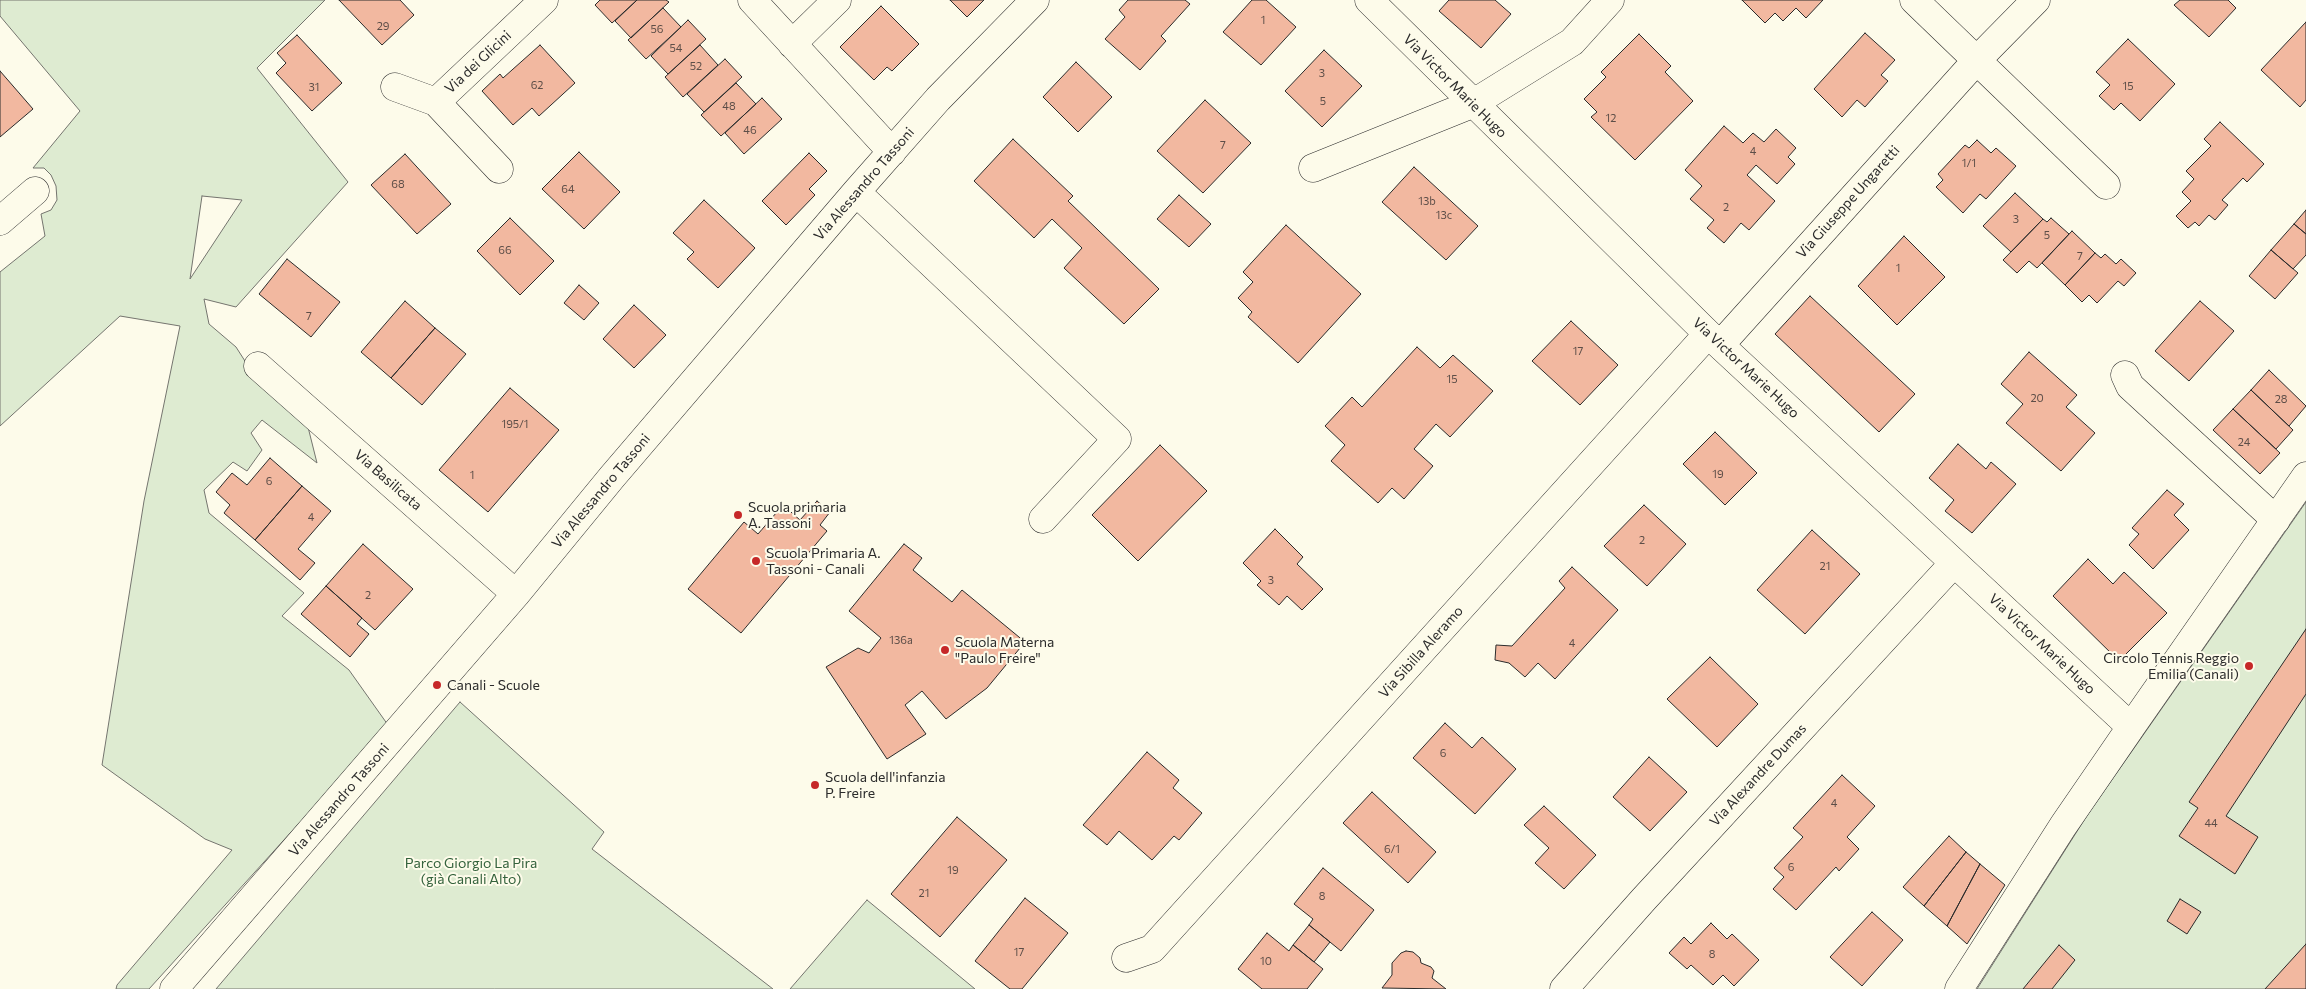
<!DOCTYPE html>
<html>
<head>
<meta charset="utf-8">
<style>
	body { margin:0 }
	canvas { display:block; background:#fdfbea }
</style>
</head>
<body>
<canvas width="2306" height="989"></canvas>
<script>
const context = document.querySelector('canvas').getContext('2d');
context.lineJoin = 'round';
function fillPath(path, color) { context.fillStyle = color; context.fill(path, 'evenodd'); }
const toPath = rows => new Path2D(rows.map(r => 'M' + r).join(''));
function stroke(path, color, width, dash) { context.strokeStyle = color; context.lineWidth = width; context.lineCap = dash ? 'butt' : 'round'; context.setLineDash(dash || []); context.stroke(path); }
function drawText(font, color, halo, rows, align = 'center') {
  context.font = font + ' Commissioner,sans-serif'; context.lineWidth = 4; context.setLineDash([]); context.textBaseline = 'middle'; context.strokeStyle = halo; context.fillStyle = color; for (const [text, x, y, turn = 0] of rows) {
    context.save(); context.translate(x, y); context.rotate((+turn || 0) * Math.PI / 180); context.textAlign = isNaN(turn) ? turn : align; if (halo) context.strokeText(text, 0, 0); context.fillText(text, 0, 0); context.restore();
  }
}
const green = toPath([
	[0,0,325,0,257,68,348,182,236,307,204,299,209,324,236,347,252,372,307,423,317,463,262,420,251,433,262,450,247,471,233,462,204,490,209,513,304,593,282,616,349,670,388,725,149,989,116,989,117,985,232,850,205,839,102,765,144,501,180,326,120,316,0,426,0,272,45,236,41,214,51,210,57,200,56,186,51,175,44,168,33,168,80,111,0,16,0,0],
	[202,196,242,200,190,279,202,196],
	[2306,502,2306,989,1977,989,2088,814,2306,502],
	[460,702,604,832,592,849,773,989,216,989,460,702],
	[867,900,975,989,790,989,867,900]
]);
fillPath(green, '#deebd1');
stroke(green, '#74746e', 1);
const building = toPath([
	[339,0,400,0,414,15,382,45,339,0],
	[600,0,637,0,612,23,595,5,600,0],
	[637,0,666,0,669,2,631,38,615,21,637,0],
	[950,0,984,0,967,17,950,0],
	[1128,0,1185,0,1190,4,1161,36,1166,41,1140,70,1105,39,1125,17,1119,10,1128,0],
	[1252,0,1266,0,1296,27,1261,65,1223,32,1252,0],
	[1449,0,1495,0,1511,14,1481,48,1439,11,1449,0],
	[1742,0,1823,0,1806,18,1796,8,1783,21,1775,13,1765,23,1742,0],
	[2180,0,2228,0,2236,8,2209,37,2174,5,2180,0],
	[881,6,919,44,892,71,887,67,874,80,840,47,881,6],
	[663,8,681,27,646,59,628,40,663,8],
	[688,20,706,39,668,74,651,56,688,20],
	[2306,22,2306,100,2300,107,2261,70,2306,22],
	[1865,33,1895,60,1881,75,1888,81,1865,107,1857,100,1842,117,1814,89,1865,33],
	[1639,34,1671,66,1665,72,1693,101,1635,160,1591,117,1597,112,1584,99,1606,77,1601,72,1639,34],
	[297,35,342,83,312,111,276,73,286,63,277,53,297,35],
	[2128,39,2175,84,2140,121,2121,103,2114,110,2099,96,2110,85,2096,72,2128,39],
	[540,45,575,83,539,116,532,108,513,125,482,91,500,74,503,78,540,45],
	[700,45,718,65,683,97,665,77,700,45],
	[1324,50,1362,86,1322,127,1285,91,1324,50],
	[725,59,742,77,704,112,687,94,725,59],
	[1076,62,1112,97,1078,132,1043,97,1076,62],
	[0,71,33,109,0,137,0,71],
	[736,83,756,104,721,136,701,115,736,83],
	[762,98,782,119,744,154,725,133,762,98],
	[1205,100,1251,143,1203,193,1157,151,1205,100],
	[2220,122,2264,164,2247,182,2243,178,2222,200,2228,205,2215,220,2209,215,2199,226,2195,222,2188,228,2176,216,2191,201,2182,192,2194,179,2186,171,2211,146,2204,139,2220,122],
	[1724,126,1743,143,1753,133,1764,142,1776,129,1796,148,1788,157,1795,164,1777,184,1756,165,1747,175,1775,201,1749,230,1741,223,1724,243,1707,228,1714,220,1690,199,1702,186,1685,170,1724,126],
	[1013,139,1073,196,1068,201,1159,289,1124,324,1064,268,1082,248,1052,219,1034,238,974,181,1013,139],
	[1977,140,1991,153,1996,148,2016,166,1986,199,1980,194,1963,213,1936,187,1943,180,1938,174,1965,145,1969,148,1977,140],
	[579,152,620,192,584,229,542,189,579,152],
	[809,153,827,171,809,189,815,195,786,225,762,201,809,153],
	[405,154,451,204,417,234,371,185,405,154],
	[1414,167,1478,226,1446,260,1382,202,1414,167],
	[2015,193,2043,219,2011,252,1983,226,2015,193],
	[1179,195,1211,224,1189,247,1157,219,1179,195],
	[704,200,755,248,718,288,687,259,694,252,673,233,704,200],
	[2306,210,2306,234,2294,224,2306,210],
	[510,218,554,261,520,295,477,251,510,218],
	[2051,218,2069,234,2037,268,2029,261,2017,273,2003,260,2043,219,2047,222,2051,218],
	[2294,224,2306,234,2306,255,2293,269,2271,250,2294,224],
	[1286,225,1361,294,1298,363,1248,317,1252,312,1238,298,1253,282,1243,272,1286,225],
	[2072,231,2095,253,2065,285,2042,263,2072,231],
	[1904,236,1945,277,1897,325,1858,286,1904,236],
	[2271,250,2298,273,2275,299,2249,276,2271,250],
	[2095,253,2101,258,2105,254,2116,264,2121,259,2136,273,2124,286,2118,281,2097,303,2089,295,2082,302,2065,285,2095,253],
	[287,259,340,302,311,337,259,294,287,259],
	[579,285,599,303,584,320,564,303,579,285],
	[1810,296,1915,394,1879,432,1775,334,1810,296],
	[405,301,435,328,391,378,361,352,405,301],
	[2200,301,2234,331,2189,381,2155,351,2200,301],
	[634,305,666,335,634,368,603,339,634,305],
	[1571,321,1618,365,1580,405,1532,361,1571,321],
	[435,328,466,354,422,405,391,378,435,328],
	[1417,347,1440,368,1453,355,1493,391,1450,437,1436,424,1414,449,1433,466,1404,499,1392,488,1378,503,1331,461,1345,445,1325,426,1352,397,1362,407,1417,347],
	[2029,352,2077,395,2066,407,2095,433,2061,471,2006,423,2023,404,2001,384,2029,352],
	[2269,370,2306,406,2289,426,2251,390,2269,370],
	[510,388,559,430,488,512,439,470,510,388],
	[2251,390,2293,430,2276,449,2233,409,2251,390],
	[2233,409,2280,453,2260,474,2213,430,2233,409],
	[1715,432,1757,473,1725,505,1683,464,1715,432],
	[1958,444,1986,469,1991,462,2016,484,1972,533,1945,511,1954,500,1929,478,1958,444],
	[1160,445,1207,491,1138,561,1092,515,1160,445],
	[270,458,302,486,255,540,224,513,230,505,216,492,232,473,247,485,270,458],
	[302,486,331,511,298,549,315,563,300,580,255,540,302,486],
	[2167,490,2184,504,2174,515,2189,530,2153,569,2129,545,2139,534,2132,528,2167,490],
	[817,501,830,512,820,525,827,531,741,633,688,589,744,522,758,534,783,505,800,520,817,501],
	[1644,505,1686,544,1647,586,1604,546,1644,505],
	[1275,529,1303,557,1297,564,1323,589,1302,610,1287,596,1279,605,1257,585,1261,581,1243,563,1275,529],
	[1812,530,1860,574,1805,634,1757,590,1812,530],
	[363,544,413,589,375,630,326,586,363,544],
	[904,544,922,558,913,570,952,602,962,590,1025,642,987,688,946,719,922,691,905,705,926,734,887,759,826,667,858,648,869,653,881,638,849,611,904,544],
	[2088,559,2113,584,2124,572,2167,613,2119,661,2053,596,2088,559],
	[1572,567,1618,610,1555,679,1538,663,1525,677,1509,663,1495,660,1496,645,1512,646,1565,588,1559,581,1572,567],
	[326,586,362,618,357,624,369,634,350,657,301,614,326,586],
	[2306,629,2306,694,2226,816,2258,837,2235,874,2179,836,2198,808,2189,802,2306,629],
	[1710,657,1758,704,1717,747,1667,699,1710,657],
	[1445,723,1472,748,1482,737,1516,769,1475,814,1413,758,1445,723],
	[1147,752,1179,780,1173,788,1202,813,1179,840,1174,836,1152,860,1119,831,1107,845,1083,825,1147,752],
	[1649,757,1687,792,1650,831,1613,797,1649,757],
	[1842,775,1875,806,1847,837,1859,849,1839,871,1836,867,1796,910,1773,889,1784,877,1774,868,1803,837,1793,828,1842,775],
	[1372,792,1436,852,1408,883,1343,823,1372,792],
	[1544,806,1596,855,1564,889,1535,863,1549,848,1524,825,1544,806],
	[957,817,1007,860,940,937,891,894,957,817],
	[1949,836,1966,852,1924,906,1903,887,1949,836],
	[1966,852,1980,864,1947,926,1924,906,1966,852],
	[1980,864,2005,885,1967,944,1947,926,1980,864],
	[1323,868,1374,910,1341,951,1309,925,1313,919,1294,904,1323,868],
	[1025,898,1068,933,1022,989,1010,989,975,961,1025,898],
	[2180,899,2201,912,2187,934,2167,921,2180,899],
	[1872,912,1903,940,1862,986,1830,957,1872,912],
	[1711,923,1727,939,1732,934,1759,960,1734,986,1723,975,1713,985,1691,965,1687,969,1669,953,1684,937,1691,944,1711,923],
	[1309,925,1330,942,1314,962,1293,945,1309,925],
	[1267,933,1289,951,1293,945,1323,969,1307,989,1262,989,1238,969,1267,933],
	[2306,944,2306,989,2265,989,2306,944],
	[2059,945,2075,960,2052,989,2023,989,2059,945],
	[1406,951,1413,952,1420,958,1421,963,1431,967,1434,971,1432,978,1446,989,1382,988,1392,975,1392,963,1401,953,1406,951]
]);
fillPath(building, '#f2b8a0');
stroke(building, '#2b2b2b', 1);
const minor = toPath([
	[752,0,892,152],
	[1369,0,1708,334,2131,727,2306,476],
	[1914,0,2106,185],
	[792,44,837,0],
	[395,87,436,102],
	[1313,168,1472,104,1572,42,1610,0],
	[499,169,436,102,544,0],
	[856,192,1117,439,1043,519],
	[0,221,35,191],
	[1721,344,1976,61,2036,0],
	[258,366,516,594],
	[2125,375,2130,386,2276,520],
	[1126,958,1152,949,1708,334],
	[174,989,516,594,612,477,856,192,938,99,1035,0],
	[1564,989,1644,899,1954,563],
	[1959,989,2063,826,2131,727]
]);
stroke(minor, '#2b2b2b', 29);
stroke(minor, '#fdfbea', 28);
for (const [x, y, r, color] of [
	[738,515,5,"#c62828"],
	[756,561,5,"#c62828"],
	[945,650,5,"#c62828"],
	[2249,666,5,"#c62828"],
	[437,685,5,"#c62828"],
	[815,785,5,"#c62828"]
]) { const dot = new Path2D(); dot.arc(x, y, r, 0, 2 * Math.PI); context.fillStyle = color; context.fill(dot); stroke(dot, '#fdfbea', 2); }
drawText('11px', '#5d4e48', null, [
	["1",1263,20],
	["29",383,26],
	["56",657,29],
	["54",676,48],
	["52",696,66],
	["3",1322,73],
	["62",537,85],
	["15",2128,86],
	["31",314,87],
	["5",1323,101],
	["48",729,106],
	["12",1611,118],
	["46",750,130],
	["7",1223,145],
	["4",1753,151],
	["1/1",1969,163],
	["68",398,184],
	["64",568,189],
	["13b",1427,201],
	["2",1726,207],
	["13c",1444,215],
	["3",2016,219],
	["5",2047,235],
	["66",505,250],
	["7",2080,256],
	["1",1898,268],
	["7",309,316],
	["17",1578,351],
	["15",1452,379],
	["20",2037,398],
	["28",2281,399],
	["195/1",515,424],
	["24",2244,442],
	["19",1718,474],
	["1",472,475],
	["6",269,481],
	["4",311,517],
	["2",1642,540],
	["21",1825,566],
	["3",1271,580],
	["2",368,595],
	["136a",901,640],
	["4",1572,643],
	["6",1443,753],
	["4",1834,803],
	["44",2211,823],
	["6/1",1392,849],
	["6",1791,867],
	["19",953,870],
	["21",924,893],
	["8",1322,896],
	["17",1019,952],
	["8",1712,954],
	["10",1266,961]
]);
drawText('14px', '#2b2b2b', '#fdfbea', [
	["Via dei Glicini",478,62,-43],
	["Via Victor Marie Hugo",1455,86,45],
	["Via Alessandro Tassoni",864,184,-49],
	["Via Giuseppe Ungaretti",1848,202,-48],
	["Via Victor Marie Hugo",1746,368,43],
	["Via Basilicata",388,480,41],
	["Via Alessandro Tassoni",601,491,-50],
	["Via Victor Marie Hugo",2042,644,43],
	["Via Sibilla Aleramo",1421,652,-48],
	["Via Alexandre Dumas",1758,775,-47],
	["Via Alessandro Tassoni",339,800,-49]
]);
drawText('14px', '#2b2b2b', '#fdfbea', [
	["Scuola primaria",748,507],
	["A. Tassoni",748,523],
	["Scuola Primaria A.",766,553],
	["Tassoni - Canali",766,569],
	["Scuola Materna",955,642],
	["\"Paulo Freire\"",955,658],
	["Circolo Tennis Reggio",2239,658,"right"],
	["Emilia (Canali)",2239,674,"right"],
	["Canali - Scuole",447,685],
	["Scuola dell'infanzia",825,777],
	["P. Freire",825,793]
], 'left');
drawText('14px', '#34623c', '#fdfbea', [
	["Parco Giorgio La Pira",471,863],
	["(già Canali Alto)",471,879]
]);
</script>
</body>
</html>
